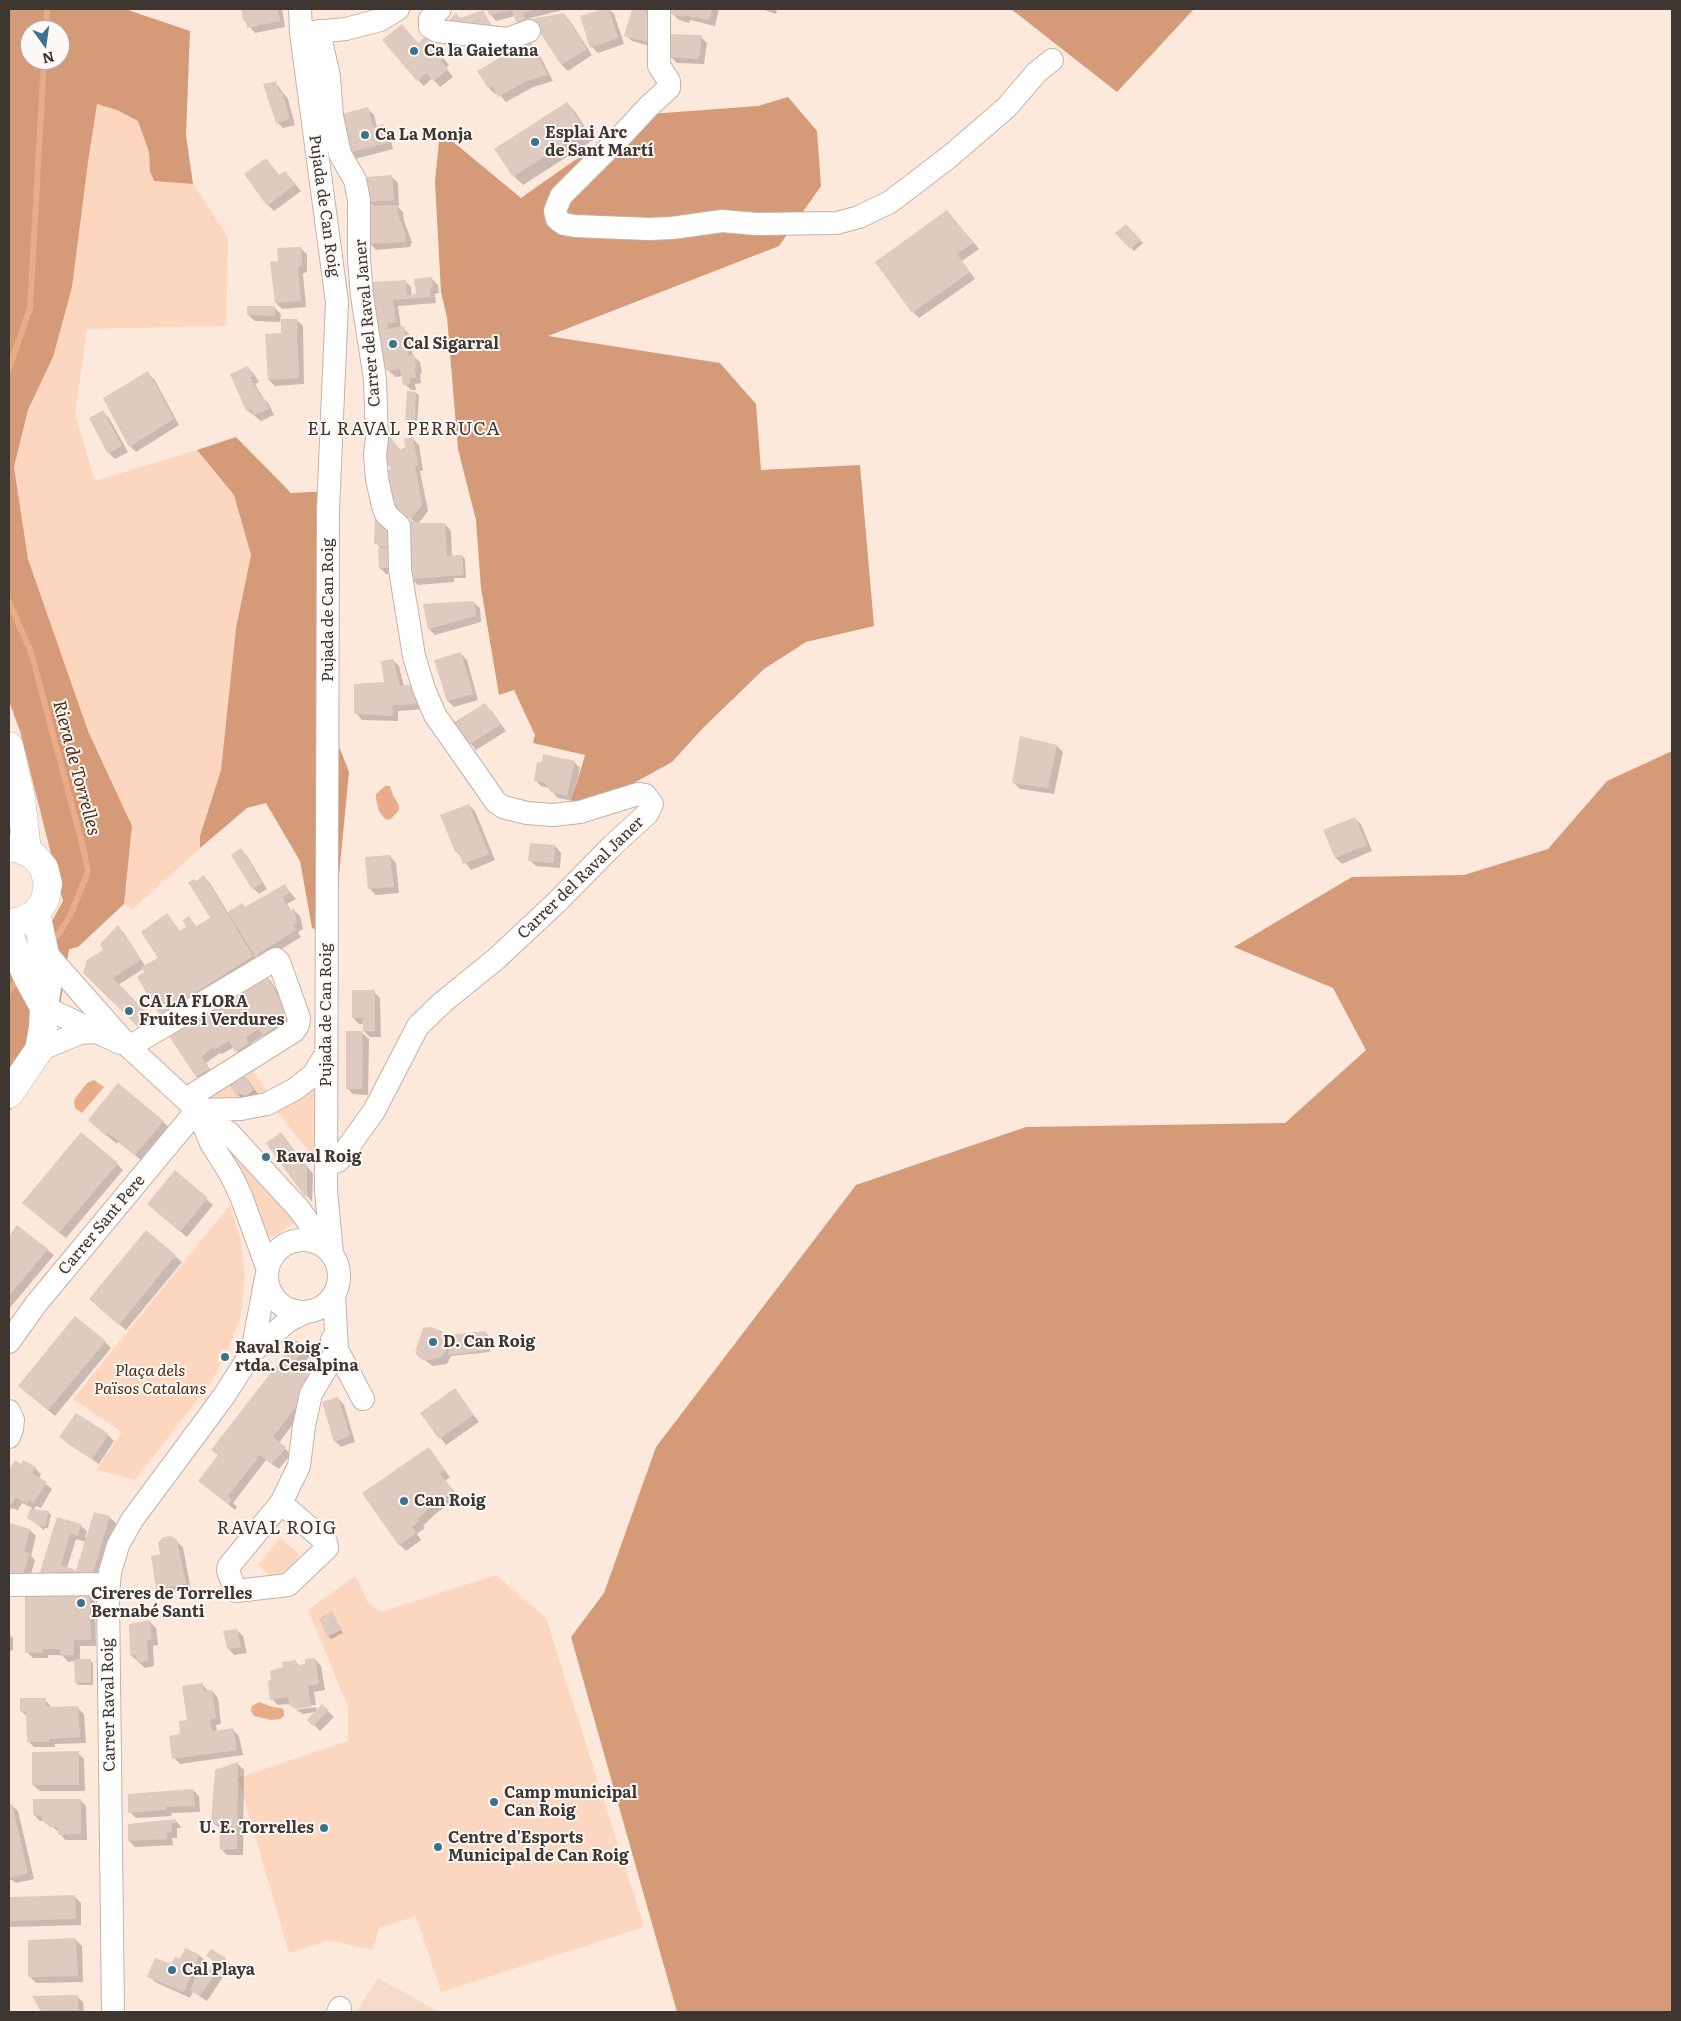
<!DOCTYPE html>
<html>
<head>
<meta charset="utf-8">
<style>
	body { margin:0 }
	#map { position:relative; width:1681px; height:2021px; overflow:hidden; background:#fde8dc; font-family:Literata,serif }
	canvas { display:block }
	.frame { position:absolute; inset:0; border:10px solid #3e3631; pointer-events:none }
	.north { position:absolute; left:20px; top:20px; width:50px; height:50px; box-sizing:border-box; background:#fdf9f7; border:1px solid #b1aba8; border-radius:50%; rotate:166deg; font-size:14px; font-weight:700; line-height:20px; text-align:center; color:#3e3631 }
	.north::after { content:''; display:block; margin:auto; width:18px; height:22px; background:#3b728d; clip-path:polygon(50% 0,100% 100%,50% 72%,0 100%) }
</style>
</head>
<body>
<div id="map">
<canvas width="1681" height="2021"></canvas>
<div class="frame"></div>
<div class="north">N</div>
</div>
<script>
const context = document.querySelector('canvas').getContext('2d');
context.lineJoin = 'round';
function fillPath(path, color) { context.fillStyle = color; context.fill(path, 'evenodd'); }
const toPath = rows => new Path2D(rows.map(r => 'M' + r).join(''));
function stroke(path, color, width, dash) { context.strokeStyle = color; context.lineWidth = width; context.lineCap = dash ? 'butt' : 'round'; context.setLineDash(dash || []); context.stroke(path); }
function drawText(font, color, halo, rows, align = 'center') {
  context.font = font + ' Literata,serif'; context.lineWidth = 4; context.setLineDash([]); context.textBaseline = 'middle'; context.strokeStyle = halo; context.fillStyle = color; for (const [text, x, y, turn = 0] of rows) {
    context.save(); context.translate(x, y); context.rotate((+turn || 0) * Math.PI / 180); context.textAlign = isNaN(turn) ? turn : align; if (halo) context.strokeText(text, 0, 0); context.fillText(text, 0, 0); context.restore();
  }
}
fillPath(toPath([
	[378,1978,439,2012,356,2012]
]), '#f5d9c9');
fillPath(toPath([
	[97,104,117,110,138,121,149,152,150,171,154,181,193,184,228,237,226,326,87,329,75,414,95,481,197,450,234,495,251,555,236,628,221,770,200,836,200,848,132,910,124,904,132,826,88,731,28,559,14,467,28,410,53,357],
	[250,1067,268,1092,255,1097,221,1099,207,1095,227,1081,237,1096,240,1094,246,1096,254,1090,242,1072],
	[312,1087,317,1091,316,1161,275,1109],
	[221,1132,297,1217,294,1223,273,1237,268,1234,232,1164],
	[230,1205,240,1237,245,1276,240,1319,227,1352,222,1349,217,1361,221,1363,212,1381,135,1480,96,1470,122,1432,73,1399],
	[280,1538,300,1555,278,1582,258,1565],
	[496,1575,546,1618,644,1927,441,1992,416,1916,379,1928,373,1950,329,1940,289,1953,238,1778,348,1741,348,1707,308,1610,354,1577,356,1577,368,1603,381,1612]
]), '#fdd6c0');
fillPath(toPath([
	[9,9,125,9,190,31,186,135,193,184,154,181,150,171,149,152,138,121,117,110,97,104,88,162,72,287,53,357,28,410,14,467,28,559,88,731,132,826,124,904,78,947,69,949,52,1057,9,1112,9,961,51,923,63,901,20,731,9,701],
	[30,30,60,30,60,60,30,60],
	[1011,9,1194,9,1117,92],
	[788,97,817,131,821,186,779,246,548,336,720,363,756,404,761,470,860,465,874,626,806,642,764,669,704,727,672,762,632,784,571,804,585,755,533,743,535,735,514,690,499,695,481,588,476,520,458,449,447,317,441,292,435,182,440,131,521,198,572,162,650,114,758,106],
	[236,437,291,493,332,491,337,741,349,772,333,937,312,928,300,861,266,803,247,808,200,848,200,836,221,770,236,628,251,555,234,495,197,450],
	[1672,751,1672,2012,677,2012,571,1637,604,1593,656,1447,856,1185,1026,1127,1285,1123,1366,1050,1333,988,1234,947,1352,877,1464,875,1548,849,1607,781]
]), '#d59a77');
fillPath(toPath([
	[385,786,390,786,393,795,399,805,399,810,391,819,388,820,384,818,379,811,376,799,376,794],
	[94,1080,104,1087,82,1113,75,1108,74,1100,87,1083],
	[259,1702,272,1707,282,1708,284,1711,284,1716,280,1719,271,1720,254,1716,251,1711,252,1706]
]), '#e8ac88');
fillPath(toPath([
	[242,9,282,9,285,27,255,33,244,20],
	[486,9,567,9,527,19,523,28,517,22,515,16,496,21],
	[606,9,609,9,614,14,624,44,598,53,592,47,581,17],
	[634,9,655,9,653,47,632,41,626,35],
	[674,9,719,9,715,26,690,20,689,23,679,20,672,13],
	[761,9,777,9,776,14],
	[564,14,570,21,592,55,568,71,562,65,533,20],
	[701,37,707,43,704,64,677,63,671,57],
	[530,42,536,48,553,81,533,87,506,102,497,92,495,94,489,88],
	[418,44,431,45,449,65,446,68,453,77,440,87,432,78,424,86,418,80],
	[275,82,288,99,295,125,283,128,277,122],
	[567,103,576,113,593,140,523,185,514,176],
	[368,109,374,115,377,127,383,126,389,132,393,149,355,159,349,153],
	[266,160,280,176,285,172,301,191,274,211,268,205],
	[392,177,398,183,399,206,397,206,403,212,404,221,412,242,410,247,376,250,370,243,374,207,369,202],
	[953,218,979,249,962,261,975,279,919,318,913,312],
	[1126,226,1143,243,1134,251,1117,233],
	[300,248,307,254,307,271,303,274,306,307,282,309,276,303,279,262],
	[431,278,438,285,439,293,435,294,436,303,398,306,401,328,403,328,409,334,413,356,420,362,422,373,420,374,421,383,415,384,416,390,411,390,405,384,403,376,396,377,383,366,373,283,405,281,411,287,412,296,417,296],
	[275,308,281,314,280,321,297,320,303,326,304,384,275,386,269,380,283,335,282,322,255,321,248,315],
	[248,367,254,374,259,382,255,384,263,398,269,404,274,415,261,421,247,410],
	[147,373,154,379,179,425,136,452,130,446],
	[416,393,419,395,417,424,409,424,407,422],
	[103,412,109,418,128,452,115,459,109,453],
	[390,437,400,450,407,449,413,439,419,445,423,471,420,471,428,511,418,524,445,524,451,531,452,557,462,556,465,559,466,578,454,578,454,582,418,585,412,579,414,521,396,511,392,470,388,464],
	[389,521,398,573,386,574,380,568,381,549,376,543],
	[473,602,480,608,481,622,435,635,429,629],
	[461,654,467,660,478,700,454,707,448,701,436,661],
	[393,660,399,666,404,687,426,709,398,711,398,721,362,720,356,713,386,683],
	[491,710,506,731,476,750,455,724],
	[1057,746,1063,752,1054,794,1020,789,1014,783],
	[574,762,580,768,573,801,558,798,549,788,541,786,535,780],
	[469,805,475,811,495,860,471,870,456,851],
	[1354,818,1361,824,1372,851,1342,864,1336,858,1325,831],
	[531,844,555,846,561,853,560,868,536,866,530,860],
	[241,850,247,856,267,889,259,894,253,888],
	[390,856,396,863,399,893,376,895,370,889],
	[204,877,210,883,228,913,242,905,246,908,284,885,296,899,287,904,291,911,294,910,300,916,303,929,298,932,301,937,262,961,254,953,259,963,168,1020,161,1014,138,978,146,973,143,969,118,985,158,1026,146,1033,84,972,104,950,118,927,124,933,145,966,160,958,167,914,180,931,188,927,189,918,197,927,211,919,196,882],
	[264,974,270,980,297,1024,270,1041,264,1035,251,1043,255,1050,242,1057,234,1047,222,1054,220,1053,206,1063,214,1076,203,1083,197,1077,170,1035],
	[374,992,380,998,381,1037,370,1037,364,1031,364,1024,359,1024,353,1018],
	[362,1033,369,1039,368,1095,353,1094,347,1088],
	[242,1074,248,1080,260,1097,244,1101,238,1095],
	[163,1122,173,1131,146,1164,118,1142,117,1144,99,1129],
	[281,1133,313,1174,312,1202,267,1143],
	[117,1164,123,1170,66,1238,30,1209],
	[175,1172,213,1205,187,1237,155,1210],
	[17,1227,54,1255,9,1309,9,1237],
	[146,1232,182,1262,126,1330,96,1305],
	[441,1332,448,1340,485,1332,488,1335,490,1352,451,1356,447,1364,433,1366,419,1356],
	[105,1342,111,1348,55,1416,26,1392],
	[296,1342,311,1355,299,1368,307,1405,279,1443,291,1454,279,1469,266,1460,233,1503,237,1507,235,1510,200,1481,219,1456],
	[455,1390,479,1422,446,1445,421,1413],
	[338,1398,344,1405,355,1442,341,1447,335,1441],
	[108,1435,114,1441,99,1464,67,1443,61,1437],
	[428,1448,450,1477,445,1481,459,1497,434,1515,423,1526,425,1528,417,1534,421,1540,406,1551,400,1545],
	[15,1462,21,1466,35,1468,41,1474,39,1479,52,1489,41,1508,36,1506,33,1511,48,1512,51,1515,48,1528,45,1528,44,1530,29,1518,32,1508,22,1503,18,1510,11,1508,9,1513,9,1472],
	[109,1517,116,1523,99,1579,47,1581,58,1519,80,1525,87,1531,85,1537,87,1538],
	[76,1539,86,1542,76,1571,67,1568],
	[9,1525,30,1530,36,1536,31,1556,35,1560,29,1581,9,1571],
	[176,1541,183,1547,191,1590,163,1594,157,1588,162,1555],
	[89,1595,95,1602,96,1646,80,1646,80,1660,90,1660,93,1663,93,1685,79,1685,76,1683,76,1661,68,1662,62,1655,48,1655,48,1658,33,1658,27,1652],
	[332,1613,343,1633,331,1639,328,1636],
	[150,1622,156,1628,158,1645,153,1646,154,1666,145,1668,131,1655],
	[237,1630,243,1636,247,1653,234,1655,228,1648],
	[9,1634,13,1638,13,1650,9,1651],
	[315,1659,321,1666,325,1690,314,1692,316,1705,295,1707,290,1704,278,1705,272,1699,273,1681,296,1662,299,1666,307,1665],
	[202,1684,209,1692,212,1691,218,1698,221,1724,216,1725,217,1731,233,1730,239,1736,243,1755,180,1764,174,1758],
	[44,1699,50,1705,51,1708,78,1708,84,1714,86,1743,55,1744,55,1747,34,1747,28,1741,28,1717,21,1711],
	[322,1706,334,1717,320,1731,309,1720,316,1712,303,1714,296,1710,316,1707,317,1712],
	[78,1753,84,1759,85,1791,40,1791,33,1785],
	[238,1764,244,1770,243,1855,227,1855,221,1849,221,1829,213,1823],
	[193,1790,199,1796,200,1812,171,1813,172,1816,136,1818,130,1812],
	[80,1800,86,1806,87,1840,65,1840,59,1832,45,1821,40,1821,34,1815],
	[9,1805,11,1805,18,1811,34,1879,16,1883,12,1880,9,1880],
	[175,1820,182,1828,177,1828,177,1838,172,1838,173,1845,135,1847,129,1841],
	[75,1897,81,1903,81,1925,9,1927,9,1898],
	[76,1940,82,1946,83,1982,36,1983,30,1977],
	[200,1956,206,1962,203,1968,209,1972,214,1962,208,1956,225,1959,231,1965,207,2001,193,1992,190,1998,155,1982,149,1976,180,1961],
	[77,1996,83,2002,84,2012,42,2012,34,1997]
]), '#0003');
stroke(toPath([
	[46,30,47,9],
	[9,369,30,308,44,60],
	[9,602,31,652,84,851,88,872,70,916,56,938],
	[9,991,19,978]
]), '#e8ac88', 6);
fillPath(toPath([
	[241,9,278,9,280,21,247,28,246,19,243,20],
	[487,9,537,9,523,13,525,20,516,22,512,10,489,15],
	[602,9,609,9,618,38,590,48,580,16],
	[632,9,649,9,647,42,624,36],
	[671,9,712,9,709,20,684,15,683,17,671,14],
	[483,10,493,28,448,21,456,13,460,18],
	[564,13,587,49,561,65,531,19],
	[402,24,418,43,425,37,444,58,441,61,448,70,433,81,426,73,417,81,382,40],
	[670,34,702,35,699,59,669,57],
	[530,40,548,75,526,81,498,97,492,86,488,88,477,71],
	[276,81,279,92,282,91,290,119,276,123,263,84],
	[567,102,585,130,513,177,494,149],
	[368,107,373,127,383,124,388,143,348,153,338,115],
	[266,158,279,175,285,171,296,184,267,206,244,174],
	[392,175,394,200,368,202,366,177],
	[397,205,398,214,406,235,405,242,369,244,368,206],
	[947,210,973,243,957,254,970,272,912,313,875,262],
	[1126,224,1141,240,1130,249,1115,233],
	[301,247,302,265,298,268,301,301,275,303,270,262,278,261,277,248],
	[432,277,433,287,430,288,431,297,393,300,396,322,387,323,388,329,404,326,408,355,414,355,416,367,415,368,416,377,410,378,410,384,403,385,400,369,388,371,382,366,372,282,406,280,407,295,416,294,414,279],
	[247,306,275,306,275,316,247,315],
	[281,319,298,319,297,334,299,378,268,380,265,334,281,333],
	[248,366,253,376,250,378,261,397,263,396,269,409,254,415,251,409,246,411,230,374],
	[148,371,174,419,129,447,103,398],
	[407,391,416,392,415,422,405,422],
	[103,410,122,446,108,454,89,418],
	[390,436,399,450,405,448,404,439,413,437,418,465,415,465,422,505,411,519,389,505,382,471,391,469,390,465,387,465,385,437],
	[375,516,389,519,393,568,379,568,378,548,391,548,374,544],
	[402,518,421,523,445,523,447,556,462,555,464,575,411,579],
	[474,601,476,616,428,629,423,604],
	[461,652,473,694,447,701,434,660],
	[393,659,400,686,415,684,420,704,392,705,393,716,354,714,354,684,384,682,381,661],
	[485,703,501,724,469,745,453,723],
	[1020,736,1057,745,1048,788,1012,783],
	[543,754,575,761,567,796,551,792,544,782,534,781,537,762,542,762],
	[469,804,489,854,463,864,458,851,455,852,440,815],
	[1355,817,1367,845,1335,858,1323,830],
	[530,843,555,845,554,863,528,861],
	[241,848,262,883,252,889,231,855],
	[390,855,394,887,368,889,365,857],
	[204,875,253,956,160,1015,137,977,144,972,141,967,158,958,141,932,167,913,179,931,186,927,183,920,189,916,196,926,210,918,188,882,194,879,196,881],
	[285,884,290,893,282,897,290,911,294,908,297,923,293,925,296,930,255,956,228,912,242,903,245,907],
	[118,925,141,960,113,978,153,1019,139,1028,83,973,87,960,103,950,100,944],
	[264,972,291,1018,263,1035,259,1029,246,1037,249,1043,235,1052,229,1041,215,1049,214,1047,201,1057,209,1069,196,1077,168,1035],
	[352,990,375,990,375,1031,363,1031,363,1018,352,1018],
	[346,1031,363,1031,362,1089,346,1089],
	[242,1072,254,1090,246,1096,240,1094,237,1096,227,1081],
	[118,1083,164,1121,135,1155,108,1133,106,1136,88,1120],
	[81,1132,118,1163,59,1233,22,1203],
	[281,1132,307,1167,307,1195,305,1197,266,1143],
	[175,1170,208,1198,180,1232,147,1204],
	[17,1225,48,1249,9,1296,9,1236],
	[146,1230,176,1255,119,1325,89,1299],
	[75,1316,106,1341,48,1410,18,1386],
	[430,1327,442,1331,447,1341,447,1335,486,1331,488,1350,449,1355,448,1343,447,1350,440,1358,425,1361,418,1357,415,1352,423,1328],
	[296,1340,306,1348,293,1362,309,1375,302,1399,273,1437,286,1447,272,1464,260,1455,228,1496,232,1500,228,1504,198,1481,218,1455,211,1450],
	[455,1388,474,1415,439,1439,420,1413],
	[338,1397,350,1436,334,1442,322,1402],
	[76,1413,109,1434,92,1459,59,1437],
	[429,1447,445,1470,440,1474,454,1491,428,1509,418,1519,420,1521,412,1527,416,1533,399,1546,362,1493],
	[15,1460,21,1464,23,1460,36,1467,32,1473,47,1482,34,1503,29,1500,27,1504,16,1497,12,1504,9,1504,9,1470],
	[30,1509,49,1511,45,1526,38,1525,27,1518],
	[94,1512,110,1516,93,1573,58,1572,58,1574,39,1575,57,1517,81,1524,78,1536,70,1534,61,1565,76,1570],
	[9,1523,30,1529,24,1552,30,1553,23,1575,9,1576],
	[171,1536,177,1540,186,1584,156,1589,151,1556,160,1554,158,1543,163,1537],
	[89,1594,91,1640,74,1640,74,1655,60,1656,60,1649,42,1649,43,1652,25,1653,25,1595],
	[332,1611,341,1630,327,1637,319,1618],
	[150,1620,152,1640,147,1640,148,1661,138,1663,136,1655,130,1656,129,1624],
	[237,1629,241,1647,227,1649,223,1631],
	[315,1658,319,1684,308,1686,311,1707,296,1709,289,1705,288,1697,270,1700,268,1681,271,1680,270,1671,283,1667,282,1662,296,1660,296,1665,305,1664,305,1659],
	[74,1659,91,1659,91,1682,75,1683],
	[203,1683,204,1691,212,1690,216,1718,210,1719,212,1731,233,1728,237,1750,172,1759,169,1736,180,1734,179,1721,187,1720,182,1686],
	[20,1698,46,1698,46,1707,78,1706,80,1737,49,1739,49,1742,27,1742,26,1712,20,1711],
	[322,1704,329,1710,313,1726,307,1720],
	[79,1751,79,1785,32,1785,32,1752],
	[238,1762,237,1849,220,1850,219,1824,211,1823,215,1770],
	[193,1789,195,1806,166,1807,166,1810,128,1813,128,1794],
	[33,1799,81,1799,81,1834,58,1835,58,1827,50,1827,42,1820,41,1816,33,1815],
	[9,1804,12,1804,28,1873,9,1878],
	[176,1819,176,1823,171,1823,172,1832,167,1833,167,1839,128,1841,128,1824],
	[75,1895,76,1919,9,1921,9,1897],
	[76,1938,78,1976,28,1977,28,1940],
	[185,1948,200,1955,184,1992,147,1977,155,1958,171,1964,175,1957,180,1959],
	[211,1949,226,1958,200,1996,190,1990,201,1966,209,1970,214,1961,206,1956],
	[78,1995,78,2012,41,2012,32,1996]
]), '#dfcabf');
const street = toPath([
	[300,9,301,33,337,302,328,510,326,1190,332,1254],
	[440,9,430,19,430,27,437,31,507,39,529,31],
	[659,9,659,66,669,81,669,88,649,106,622,135,561,196,555,211,557,219,564,224,575,226,649,229,672,228,722,221,756,224,837,223,859,217,890,202,949,157,1007,107,1037,72,1052,60],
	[319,31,329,77,332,116,340,154,355,180,359,200,359,259,362,296,375,379,377,438,375,455,377,479,383,506,386,514,399,526,400,570,414,656,424,689,435,715,496,802,503,807,527,813,553,815,580,812,638,794,645,795,652,804,647,814,613,845,559,900,496,959,443,1002,418,1026,374,1111,338,1161,326,1164],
	[304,33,346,29,380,20,398,9],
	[45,952,129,1047,197,1110,229,1133,299,1209,325,1246],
	[44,1007,120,1043],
	[129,1047,276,959,279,962,299,1018,298,1025,294,1031,186,1099],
	[39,1050,80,1033,96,1032],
	[197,1110,241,1109,267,1104,295,1089,313,1075,326,1054],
	[198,1111,211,1143,231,1175,241,1196,267,1267],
	'267 1276a36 36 0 1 1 72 0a36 36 0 1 1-72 0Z',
	[332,1340,363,1399],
	[9,1342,36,1304,197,1110],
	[252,1352,288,1321,304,1313],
	[9,1411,13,1420,12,1429,9,1437],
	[281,1503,326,1542,327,1548,288,1585,236,1591,228,1571,229,1566,281,1503,299,1466,304,1426,311,1394,337,1350,334,1295],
	[9,1585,109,1584],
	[113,2012,108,1595,110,1572,118,1545,132,1520,224,1396,252,1352,266,1278],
	[338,2012,340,2008]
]);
const primary = toPath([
	[9,746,21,798,27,851],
	[9,848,18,848,34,856,44,868,48,884,45,900,36,913,22,921,9,923],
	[9,935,28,978,44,1007],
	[9,1094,39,1050,43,1028,44,1007,49,973,36,913]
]);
stroke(street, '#c6b2a7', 24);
stroke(primary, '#c6b2a7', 29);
stroke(street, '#fff', 22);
stroke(primary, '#fff', 28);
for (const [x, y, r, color] of [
	[414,51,5,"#3b728d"],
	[365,135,5,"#3b728d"],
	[535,142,5,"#3b728d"],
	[393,344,5,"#3b728d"],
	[129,1011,5,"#3b728d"],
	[266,1157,5,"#3b728d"],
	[433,1342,5,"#3b728d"],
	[225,1357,5,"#3b728d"],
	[404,1501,5,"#3b728d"],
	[81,1603,5,"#3b728d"],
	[494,1802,5,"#3b728d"],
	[324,1828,5,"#3b728d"],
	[438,1847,5,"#3b728d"],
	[172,1970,5,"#3b728d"]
]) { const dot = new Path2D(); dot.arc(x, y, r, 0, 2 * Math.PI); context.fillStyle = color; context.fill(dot); stroke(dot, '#fdf9f7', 2); }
drawText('bold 16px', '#3e3631', '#fdf9f7', [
	["Ca la Gaietana",424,51],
	["Esplai Arc",545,133],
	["de Sant Martí",545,151],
	["Ca La Monja",375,135],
	["Cal Sigarral",403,344],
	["CA LA FLORA",139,1002],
	["Fruites i Verdures",139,1020],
	["Raval Roig",276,1157],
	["D. Can Roig",443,1342],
	["Raval Roig -",235,1348],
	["rtda. Cesalpina",235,1366],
	["Can Roig",414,1501],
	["Cireres de Torrelles",91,1594],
	["Bernabé Santi",91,1612],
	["Camp municipal",504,1793],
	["Can Roig",504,1811],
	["U. E. Torrelles",314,1828,"right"],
	["Centre d'Esports",448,1838],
	["Municipal de Can Roig",448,1856],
	["Cal Playa",182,1970]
], 'left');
drawText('16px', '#3e3631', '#fdf9f7', [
	["Pujada de Can Roig",324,206,82],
	["Carrer del Raval Janer",368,323,-95],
	["Pujada de Can Roig",328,610,-90],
	["Carrer del Raval Janer",581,878,-44],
	["Pujada de Can Roig",326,1015,-90],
	["Carrer Sant Pere",102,1225,-50],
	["Carrer Raval Roig",109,1705,-91]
]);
drawText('italic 16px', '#512a0f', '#fdf9f7', [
	["Plaça dels",150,1371],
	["Països Catalans",150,1389]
]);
context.letterSpacing = '1px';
drawText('18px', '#44342b', '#fdf9f7', [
	["EL RAVAL PERRUCA",404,430],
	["RAVAL ROIG",277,1529]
]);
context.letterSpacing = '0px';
drawText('italic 18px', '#532c11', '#fdf9f7', [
	["Riera de Torrelles",76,768,75]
]);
</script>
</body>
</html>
